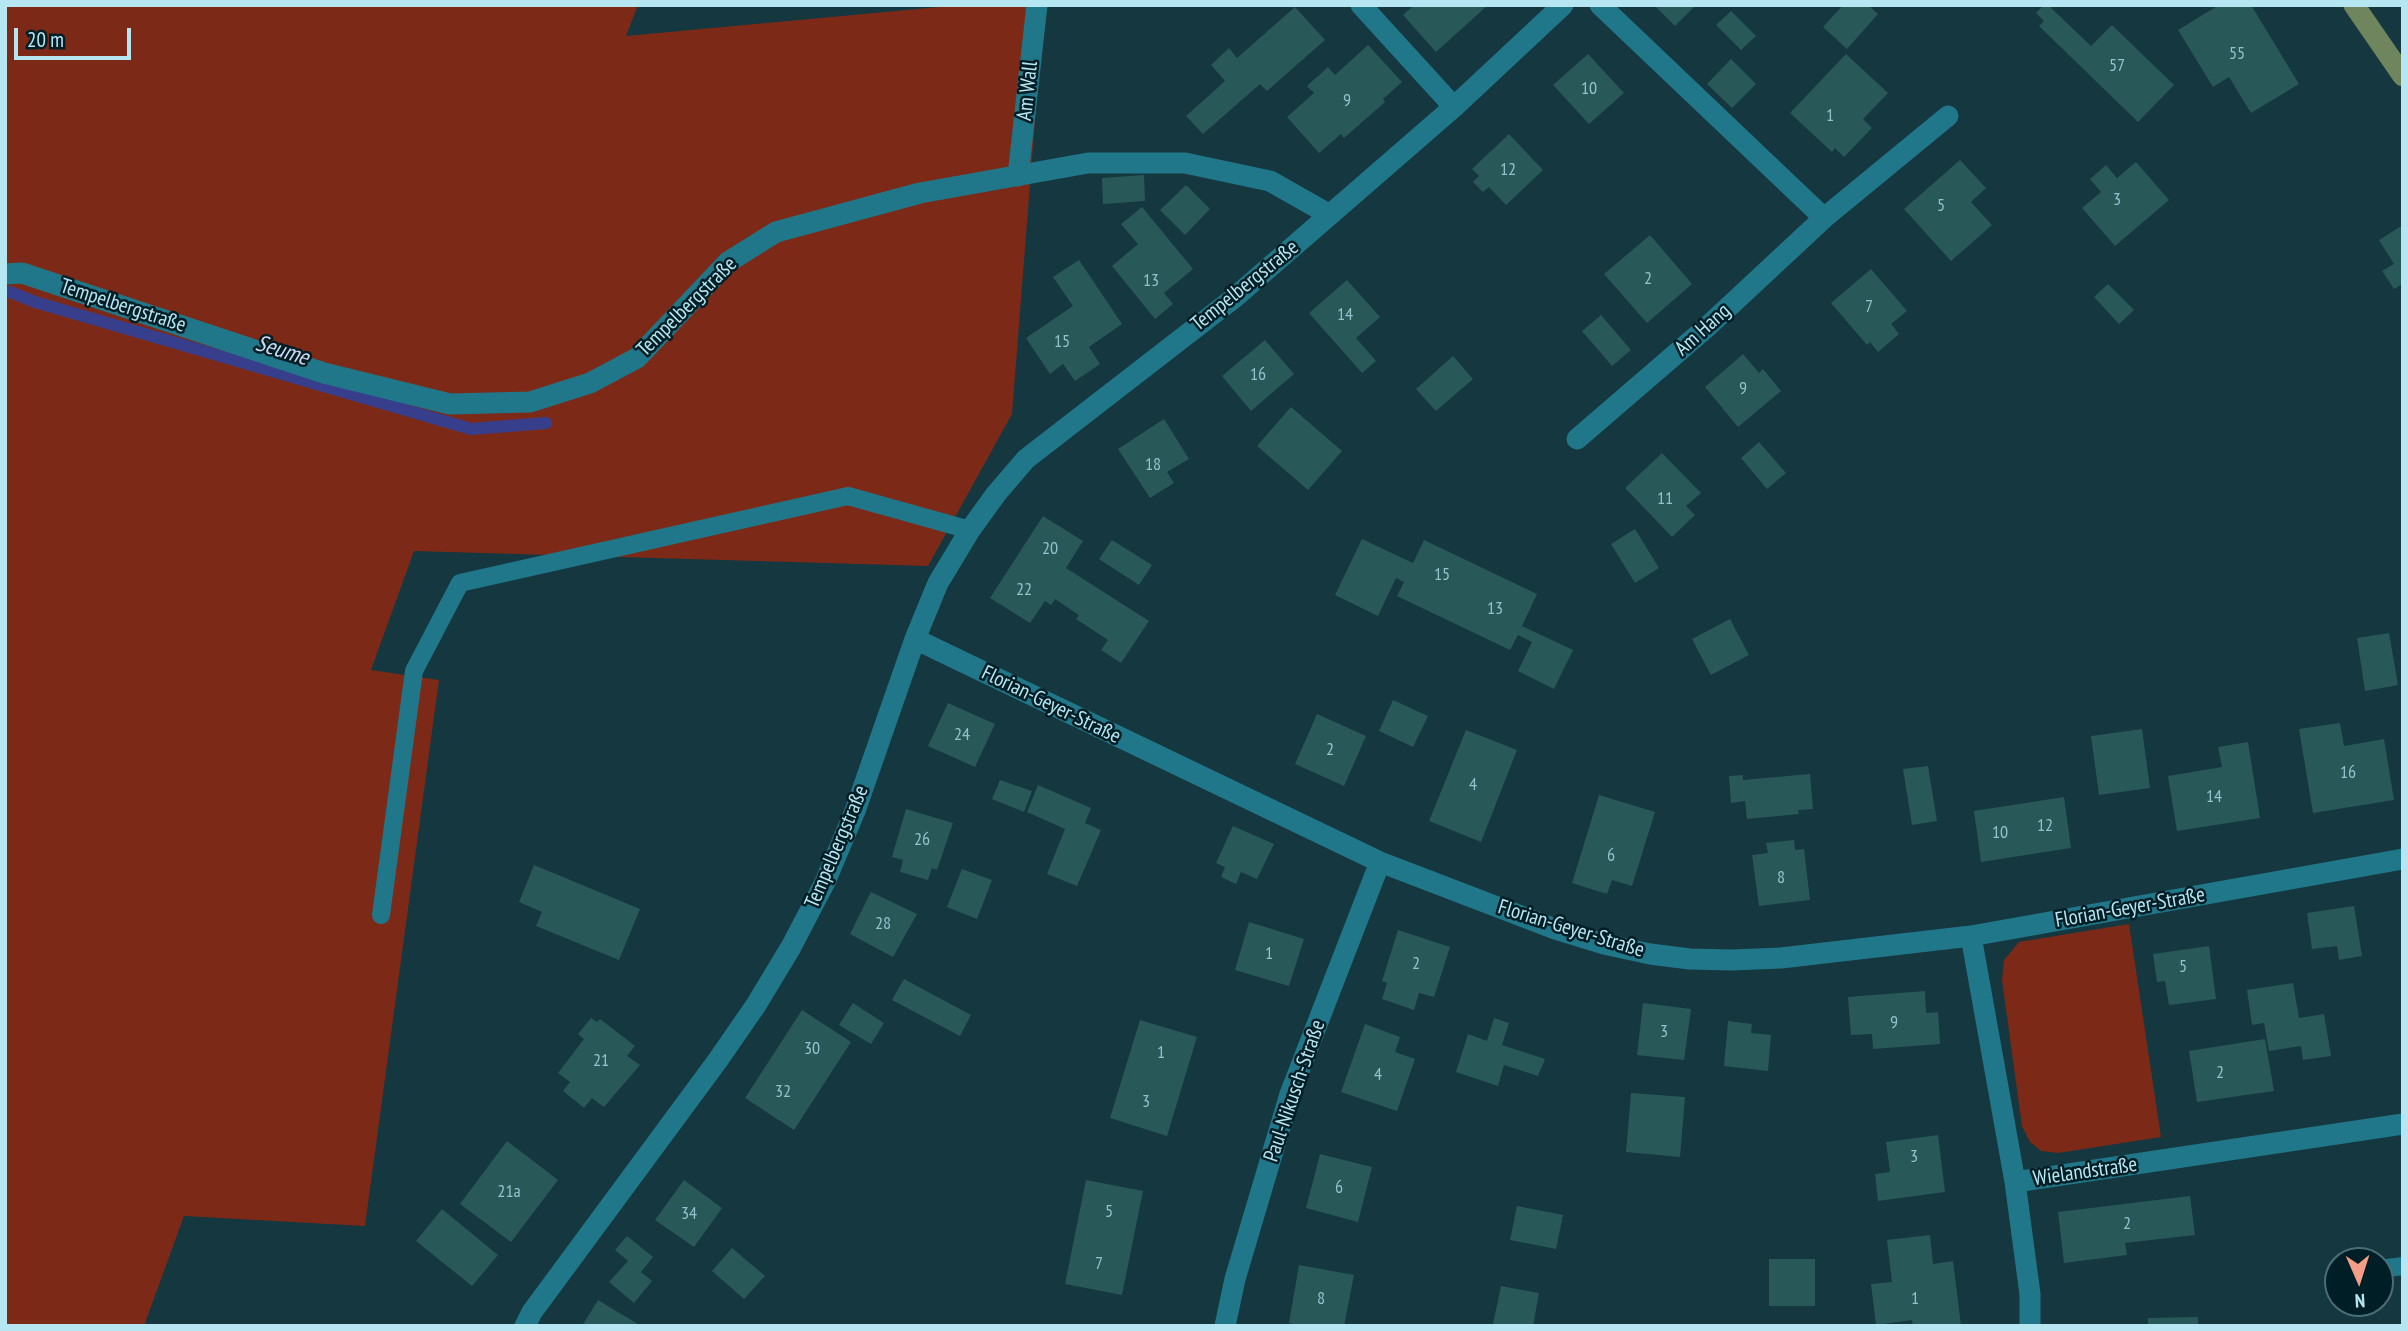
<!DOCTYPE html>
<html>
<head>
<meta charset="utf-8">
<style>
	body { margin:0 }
	#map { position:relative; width:2408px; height:1331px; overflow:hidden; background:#15373f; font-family:"PT Sans Narrow",sans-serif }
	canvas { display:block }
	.frame { position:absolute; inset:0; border:7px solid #b6e6f2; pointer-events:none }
	.north { position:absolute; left:2324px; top:1247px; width:70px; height:70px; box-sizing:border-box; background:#001e25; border:2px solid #496e77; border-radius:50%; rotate:177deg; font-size:19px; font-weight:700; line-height:28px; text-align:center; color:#b6e6f2 }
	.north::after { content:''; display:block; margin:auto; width:24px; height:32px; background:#f49e88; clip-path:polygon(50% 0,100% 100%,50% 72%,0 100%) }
	.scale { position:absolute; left:14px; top:28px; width:117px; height:32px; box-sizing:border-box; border:4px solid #b6e6f2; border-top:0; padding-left:9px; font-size:21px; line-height:24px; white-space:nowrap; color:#b6e6f2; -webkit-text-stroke:5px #001e25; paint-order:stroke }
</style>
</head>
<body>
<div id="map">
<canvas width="2408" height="1331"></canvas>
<div class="frame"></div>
<div class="north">N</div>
<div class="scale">20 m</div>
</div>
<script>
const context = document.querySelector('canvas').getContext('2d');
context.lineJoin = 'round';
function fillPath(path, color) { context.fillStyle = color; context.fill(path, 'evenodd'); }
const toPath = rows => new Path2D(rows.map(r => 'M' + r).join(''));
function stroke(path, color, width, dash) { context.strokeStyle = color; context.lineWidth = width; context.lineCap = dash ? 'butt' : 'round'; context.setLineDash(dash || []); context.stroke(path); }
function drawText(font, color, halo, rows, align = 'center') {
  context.font = font + ' "PT Sans Narrow",sans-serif'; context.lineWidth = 5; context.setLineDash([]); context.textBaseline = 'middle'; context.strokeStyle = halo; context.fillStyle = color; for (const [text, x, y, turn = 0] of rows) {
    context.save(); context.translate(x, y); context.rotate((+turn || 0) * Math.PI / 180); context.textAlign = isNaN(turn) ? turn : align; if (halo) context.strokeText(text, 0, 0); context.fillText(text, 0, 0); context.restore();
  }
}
fillPath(toPath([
	[5,5,638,5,626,36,961,5,1044,5,1012,414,928,566,414,551,371,670,439,680,365,1226,184,1216,144,1326,5,1326],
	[2129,924,2161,1137,2058,1153,2041,1151,2030,1142,2022,1126,2002,980,2004,960,2019,942]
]), '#7c2a17');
stroke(toPath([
	[10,292,35,302,471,429,546,423]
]), '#373f8d', 12);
fillPath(toPath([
	[1414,5,1488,5,1436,52,1403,15],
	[1654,5,1696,5,1675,26],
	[1843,5,1868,5,1878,14,1847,49,1823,27],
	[2044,5,2048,5,2091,46,2112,25,2174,85,2138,122,2039,26,2044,21,2036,13],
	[2219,5,2251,5,2299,84,2251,113,2229,77,2213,87,2178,30],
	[1295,7,1325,40,1267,91,1260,84,1203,134,1186,116,1225,81,1211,65,1229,48,1237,58],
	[1731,11,1756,36,1741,50,1716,25],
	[1368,45,1402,82,1383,99,1385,102,1344,138,1341,134,1319,153,1287,117,1314,93,1307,86,1328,67,1335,75],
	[1588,54,1624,93,1589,124,1553,85],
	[1846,54,1888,93,1863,119,1872,128,1844,157,1835,148,1832,152,1790,113],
	[1731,59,1756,84,1732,108,1707,84],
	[1509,134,1543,170,1506,205,1489,187,1483,192,1473,182,1479,176,1472,169],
	[1960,160,1986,188,1971,202,1992,225,1951,261,1904,209],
	[2136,162,2169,200,2115,246,2082,208,2101,192,2090,179,2106,165,2117,178],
	[1144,175,1145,201,1103,204,1102,178],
	[1186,185,1210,209,1185,235,1160,210],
	[1142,207,1193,269,1164,293,1173,304,1155,319,1112,266,1138,244,1121,224],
	[2403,225,2403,284,2394,289,2382,271,2394,264,2379,240],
	[1650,235,1692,284,1647,323,1604,274],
	[1079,260,1122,324,1089,347,1100,364,1075,381,1063,364,1050,374,1026,338,1073,306,1053,277],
	[1871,269,1907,311,1891,324,1899,334,1878,352,1870,342,1867,345,1831,303],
	[1347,280,1380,317,1356,338,1376,361,1362,373,1309,313],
	[2108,284,2134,310,2119,324,2094,297],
	[1601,315,1631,350,1612,366,1582,331],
	[1265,340,1294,374,1251,411,1222,376],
	[1743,354,1759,373,1763,369,1781,391,1738,427,1705,387],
	[1453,356,1473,379,1436,411,1416,389],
	[1291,407,1342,451,1308,490,1257,446],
	[1164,419,1189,459,1167,472,1174,483,1150,498,1118,449],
	[1759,442,1786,473,1767,489,1741,458],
	[1662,453,1701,493,1686,506,1695,515,1672,537,1625,488],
	[1043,516,1083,541,1066,568,1149,621,1121,663,1101,650,1108,640,1076,619,1079,615,1055,599,1051,605,1045,601,1030,623,990,598],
	[1635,529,1659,568,1635,583,1611,544],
	[1362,539,1413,563,1424,540,1537,594,1522,626,1573,650,1554,689,1518,671,1532,642,1518,635,1510,650,1397,596,1404,582,1396,578,1378,616,1335,595],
	[1112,540,1152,565,1139,585,1099,559],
	[1730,619,1749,655,1711,675,1692,639],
	[2389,633,2398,685,2365,691,2357,638],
	[1393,700,1428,716,1413,747,1379,731],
	[948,703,995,724,975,767,928,746],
	[1317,714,1366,736,1344,786,1295,764],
	[2340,723,2344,746,2384,739,2394,800,2313,813,2299,729],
	[2142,729,2150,788,2099,795,2091,736],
	[1466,730,1517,750,1481,842,1429,821],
	[2248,742,2260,818,2177,831,2168,776,2222,767,2218,747],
	[1928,766,1937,821,1912,825,1903,769],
	[1810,774,1813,809,1798,810,1799,814,1747,819,1745,801,1731,803,1729,776,1743,775,1743,780],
	[1000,780,1032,791,1024,812,992,799],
	[1038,785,1091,808,1085,823,1101,830,1077,886,1047,874,1065,829,1027,812],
	[1599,795,1655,812,1632,886,1612,880,1607,894,1572,883],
	[2064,797,2071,848,1981,862,1974,811],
	[906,809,953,823,937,870,932,868,928,880,900,872,903,860,892,857],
	[1233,826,1274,844,1257,879,1241,872,1236,884,1221,877,1225,867,1216,863],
	[1794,840,1795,850,1804,849,1810,900,1759,906,1752,855,1768,853,1766,843],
	[534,865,640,909,619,960,536,926,542,912,519,902],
	[962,869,992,880,977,919,947,907],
	[871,892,917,914,893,957,850,934],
	[2354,906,2362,956,2339,960,2337,946,2312,949,2307,913],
	[1249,922,1304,939,1289,986,1235,970],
	[1398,930,1450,947,1434,997,1419,993,1414,1010,1382,999,1387,983,1382,981],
	[2209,946,2216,999,2169,1005,2165,981,2157,982,2153,954],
	[904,979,971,1015,960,1036,892,1000],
	[2293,983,2299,1018,2324,1014,2331,1056,2303,1060,2301,1046,2269,1051,2264,1023,2252,1025,2247,990],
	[1925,991,1926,1013,1938,1012,1940,1044,1873,1049,1872,1034,1851,1035,1848,997],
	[853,1003,884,1023,871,1044,839,1025],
	[1643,1003,1691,1009,1684,1060,1637,1055],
	[802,1010,851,1042,794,1130,745,1098],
	[591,1018,597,1022,600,1019,635,1046,627,1056,640,1065,604,1107,592,1098,584,1108,563,1091,570,1082,558,1073,584,1039,578,1034],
	[1494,1018,1509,1023,1502,1045,1545,1059,1538,1076,1504,1065,1498,1086,1456,1072,1468,1034,1487,1041],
	[1140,1020,1197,1037,1167,1136,1110,1118],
	[1728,1021,1752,1024,1751,1033,1771,1035,1768,1071,1724,1066],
	[1365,1024,1400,1037,1395,1052,1415,1059,1397,1111,1341,1092],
	[2265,1039,2274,1091,2197,1102,2189,1051],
	[1631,1093,1685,1097,1680,1157,1626,1152],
	[1938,1135,1945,1192,1878,1201,1875,1174,1890,1172,1886,1142],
	[507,1141,558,1180,511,1242,460,1204],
	[1320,1154,1372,1167,1358,1222,1306,1208],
	[684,1180,722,1208,694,1247,655,1220],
	[1086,1180,1143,1191,1122,1295,1065,1284],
	[2190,1196,2195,1235,2125,1243,2127,1255,2064,1263,2058,1212],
	[1517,1206,1563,1215,1556,1249,1510,1240],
	[442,1209,498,1255,472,1286,416,1241],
	[1930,1235,1933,1264,1953,1261,1961,1326,1913,1326,1912,1320,1876,1325,1871,1284,1892,1282,1887,1240],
	[627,1236,653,1257,641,1272,652,1281,634,1303,609,1282,628,1261,615,1250],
	[732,1248,765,1276,744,1299,712,1271],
	[1769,1259,1815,1259,1815,1306,1769,1306],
	[1299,1265,1354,1275,1344,1326,1304,1326,1289,1323],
	[1501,1286,1539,1293,1533,1326,1493,1324],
	[598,1300,641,1326,582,1326],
	[2198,1317,2198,1326,2148,1326,2148,1318]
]), '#295858');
stroke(toPath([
	[381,915,414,671,460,583,848,496,970,530],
	[2380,1269,2403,1266]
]), '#207789', 18);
stroke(toPath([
	[1361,5,1454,107],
	[1600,5,1824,218],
	[1018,176,1037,5],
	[5,274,22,273,324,373,450,404,530,402,590,383,637,358,728,262,776,232,920,193,1088,163,1185,163,1270,181,1330,215],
	[1577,439,1707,327,1824,218,1948,116],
	[915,639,1380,862,1555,929,1604,944,1650,954,1690,959,1732,960,1781,958,1971,936,2403,859],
	[1971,936,2015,1182,2403,1124],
	[2015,1182,2030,1294,2030,1326],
	[525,1326,532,1312,718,1060,756,1005,791,947,825,882,855,811,915,639,938,583,970,530,996,494,1026,459,1234,298,1454,107,1563,5],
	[1225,1326,1235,1279,1290,1094,1380,862]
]), '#207789', 21);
stroke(toPath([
	[2354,5,2403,76]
]), '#6f855e', 21);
drawText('18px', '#93c2cc', null, [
	["55",2237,54],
	["57",2117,66],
	["10",1589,89],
	["9",1347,101],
	["1",1830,116],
	["12",1508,170],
	["3",2117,200],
	["5",1941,206],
	["2",1648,279],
	["13",1151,281],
	["7",1869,307],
	["14",1345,315],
	["15",1062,342],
	["16",1258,375],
	["9",1743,389],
	["18",1153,465],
	["11",1665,499],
	["20",1050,549],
	["15",1442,575],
	["22",1024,590],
	["13",1495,609],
	["24",962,735],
	["2",1330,750],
	["16",2348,773],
	["4",1473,785],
	["14",2214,797],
	["12",2045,826],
	["10",2000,833],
	["26",922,840],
	["6",1611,856],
	["8",1781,878],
	["28",883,924],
	["1",1269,954],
	["2",1416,964],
	["5",2183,967],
	["9",1894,1023],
	["3",1664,1032],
	["30",812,1049],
	["1",1161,1053],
	["21",601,1061],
	["2",2220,1073],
	["4",1378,1075],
	["32",783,1092],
	["3",1146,1102],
	["3",1914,1157],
	["6",1339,1188],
	["21a",509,1192],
	["5",1109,1212],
	["34",689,1214],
	["2",2127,1224],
	["7",1099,1264],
	["8",1321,1299],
	["1",1915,1299]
]);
drawText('21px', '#b6e6f2', '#001e25', [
	["Am Wall",1028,91,-84],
	["Tempelbergstraße",1245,286,-39],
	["Tempelbergstraße",123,306,18],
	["Tempelbergstraße",687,307,-45],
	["Am Hang",1703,330,-42],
	["Florian-Geyer-Straße",1051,705,26],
	["Tempelbergstraße",837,847,-67],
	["Florian-Geyer-Straße",2130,908,-10],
	["Florian-Geyer-Straße",1571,929,17],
	["Paul-Nikusch-Straße",1295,1091,-71],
	["Wielandstraße",2085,1172,-8]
]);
drawText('italic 23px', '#d2d8ef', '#001e25', [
	["Seume",282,351,17]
]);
</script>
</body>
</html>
